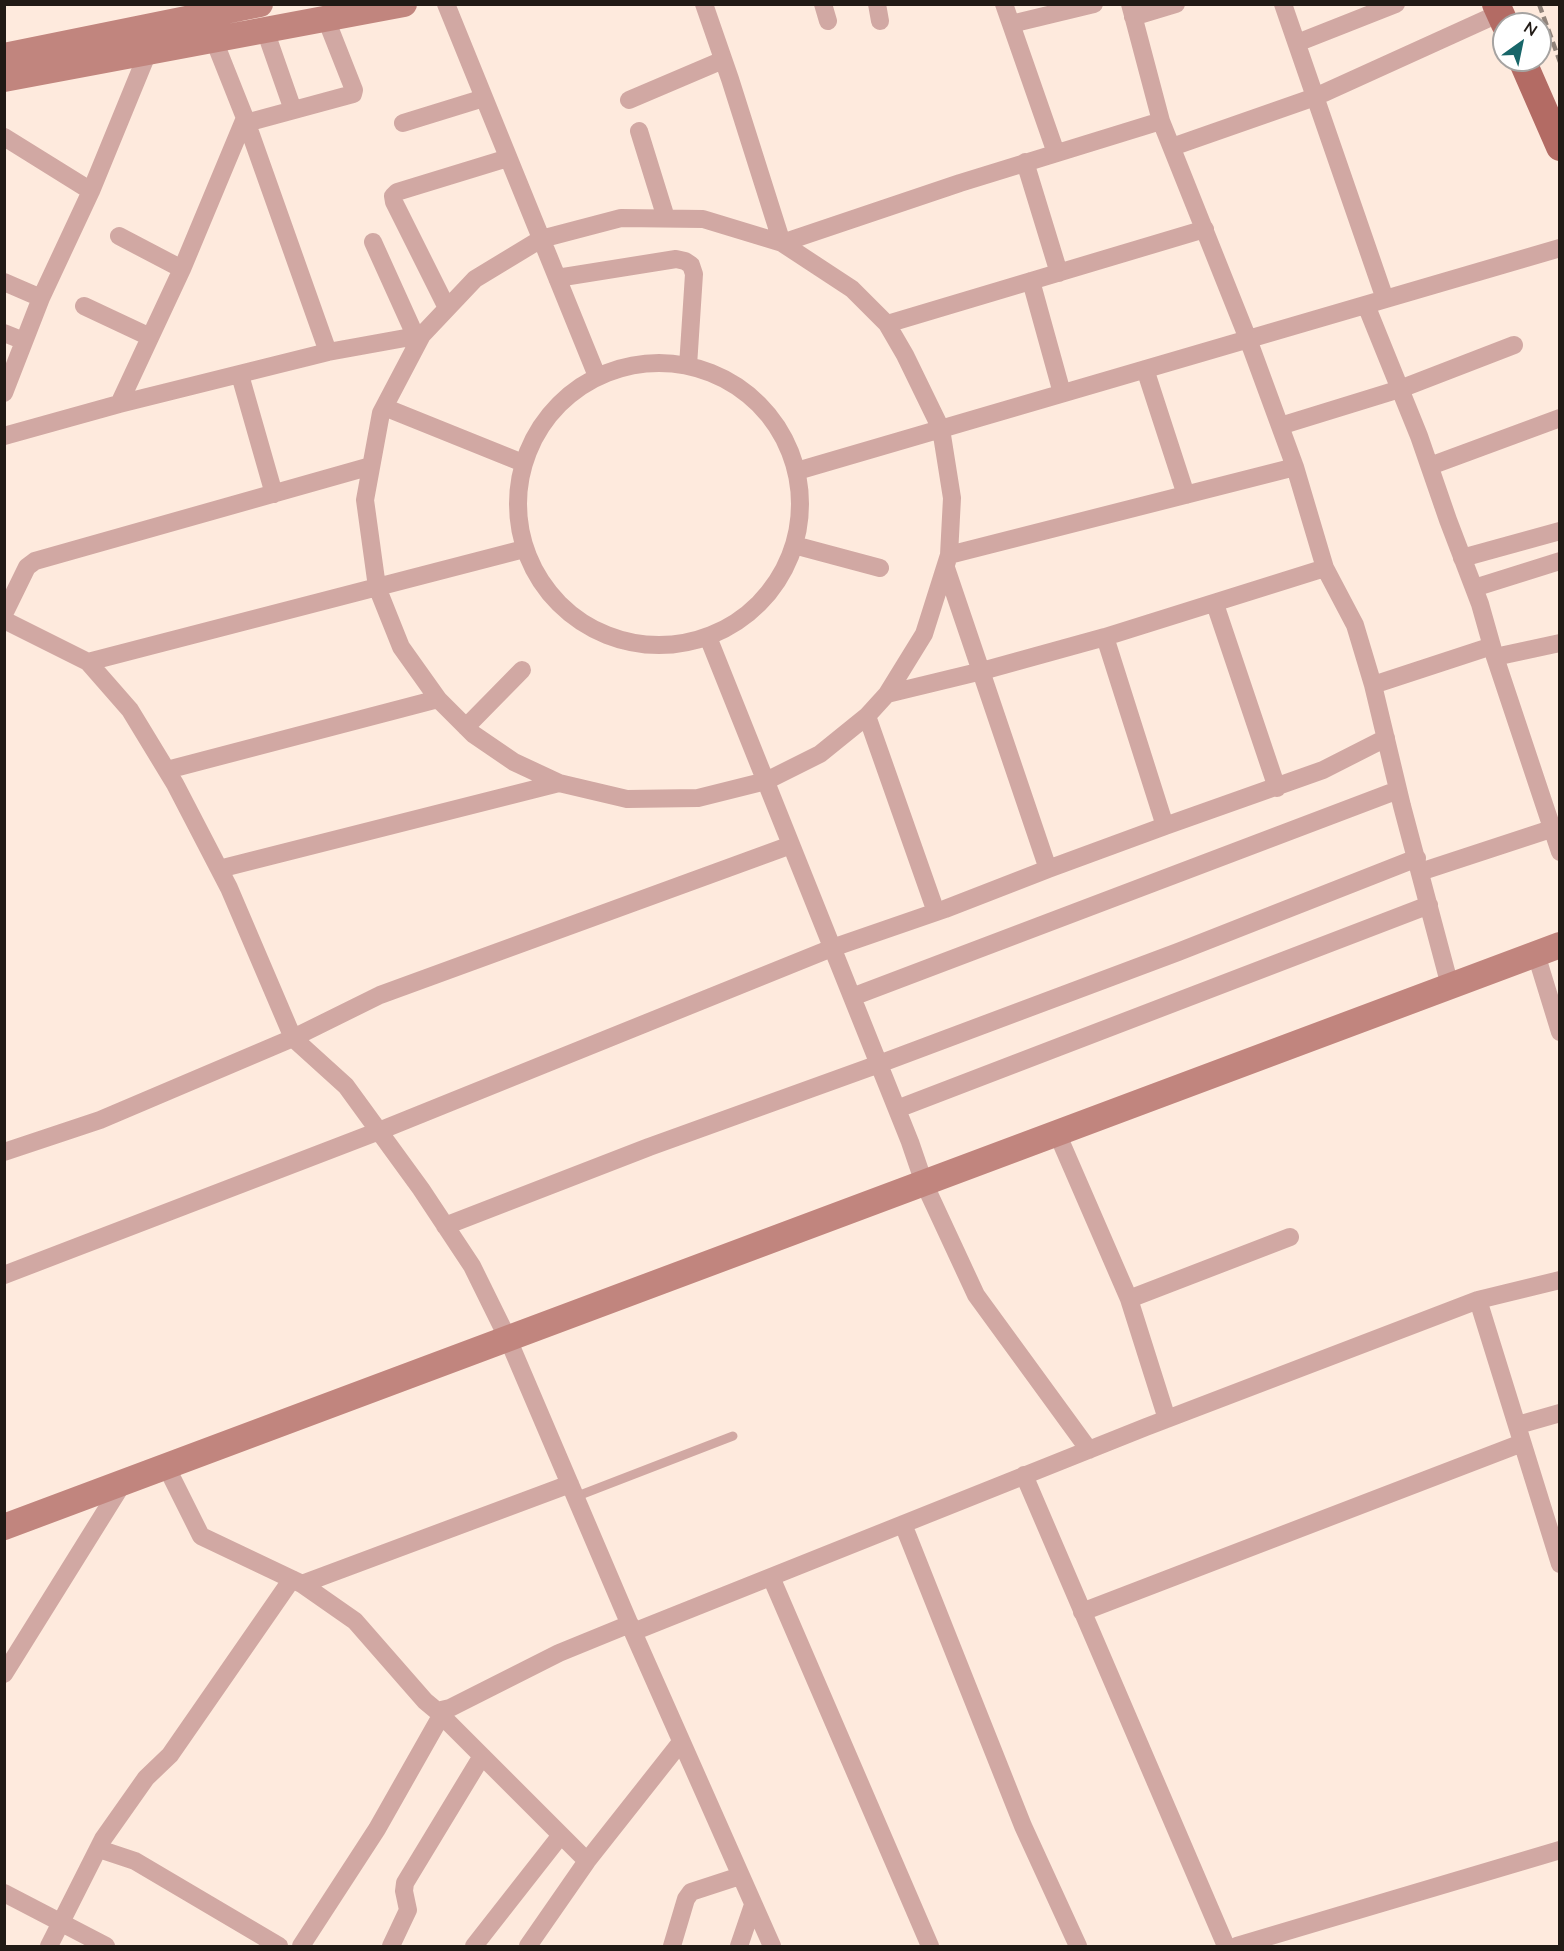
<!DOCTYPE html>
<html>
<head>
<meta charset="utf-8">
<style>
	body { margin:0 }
	#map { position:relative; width:1564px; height:1951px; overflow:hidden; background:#feeadd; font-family:Mulish,sans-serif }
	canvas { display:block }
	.frame { position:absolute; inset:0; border:6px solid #211a15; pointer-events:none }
	.north { position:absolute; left:1492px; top:12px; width:60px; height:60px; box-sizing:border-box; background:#fff; border:2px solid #a6a3a1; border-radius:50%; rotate:33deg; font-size:16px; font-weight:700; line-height:24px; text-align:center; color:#211a15 }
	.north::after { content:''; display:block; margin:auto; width:21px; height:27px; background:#186669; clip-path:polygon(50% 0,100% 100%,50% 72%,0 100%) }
</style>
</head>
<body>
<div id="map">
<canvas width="1564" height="1951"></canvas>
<div class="frame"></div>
<div class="north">N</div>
</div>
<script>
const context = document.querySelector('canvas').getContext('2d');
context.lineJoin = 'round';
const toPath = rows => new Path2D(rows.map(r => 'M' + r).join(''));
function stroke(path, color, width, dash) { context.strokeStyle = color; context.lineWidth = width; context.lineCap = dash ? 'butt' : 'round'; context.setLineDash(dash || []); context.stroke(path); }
stroke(toPath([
	[575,1497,733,1436]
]), '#d1a8a3', 9);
stroke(toPath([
	[446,4,597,376],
	[704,4,730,79,782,243,960,183,1161,121,1130,4],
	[823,4,828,21],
	[877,4,880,21],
	[1004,4,1056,153],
	[1283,4,1385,299],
	[1133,17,1176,4],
	[1011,24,1094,4],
	[210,30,245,118,328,352,422,335,475,279,541,239,621,218,703,219,782,243,852,289,887,324,905,355,941,429,952,498,949,555,924,634,887,694,867,716,820,754,766,781,698,798,627,799,559,783,514,762,473,734,438,699,401,647,377,587,365,500,381,413,422,335],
	[265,30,293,110],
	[1297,43,1396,4],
	[629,100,723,60],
	[1161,121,1248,339,1295,467,1325,568,1355,625,1373,685,1402,806,1450,986],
	[246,123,353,94,354,90,326,19],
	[403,123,484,98],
	[639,131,666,218],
	[4,137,91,191],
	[1172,147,1315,97,1500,13],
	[1025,162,1059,273],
	[119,236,182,269],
	[373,242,415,335],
	[557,278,676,259,685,261,691,265,694,274,688,366],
	[1031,281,1062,393],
	[4,282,41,298],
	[1366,305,1419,436,1448,520,1480,604,1495,657,1560,852],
	[84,306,150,337],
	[447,308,394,202,393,196,397,192,508,158],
	[887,324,1205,229],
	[4,333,24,341],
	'518 504a141 141 0 1 1 282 0a141 141 0 1 1-282 0Z',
	[1145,369,1186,495],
	[240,375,274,494],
	[4,393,41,298,91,191,148,52],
	[119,404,182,269,245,118],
	[384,407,523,463],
	[1280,426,1400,389,1514,345],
	[4,436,119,404,328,352],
	[1430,466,1560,418],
	[797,471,1560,248],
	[794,545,880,568],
	[949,555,1295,467],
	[1462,558,1560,531],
	[946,568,1048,869,1165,826],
	[1474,588,1560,561],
	[1215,604,1277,788],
	[4,614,27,567,35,561,371,466],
	[4,620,88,662,130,710,175,784,229,888,293,1038,346,1086,421,1189,472,1266,508,1339,633,1632],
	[708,637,910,1142,924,1183,976,1295,1089,1450],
	[1105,637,1165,826,1323,770,1386,738],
	[1495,657,1560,643],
	[88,662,524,549],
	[1373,685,1492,646],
	[887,694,982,671,1105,637,1325,568],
	[867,716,936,912],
	[466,727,522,670],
	[167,770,438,699],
	[219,869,559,783],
	[1420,872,1551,829],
	[1536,954,1560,1032],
	[852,997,1398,790],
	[897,1109,1429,905],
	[1057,1133,1129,1299,1167,1419],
	[4,1152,100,1120,293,1038,380,995,791,845],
	[445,1226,649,1147,879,1064,1178,952,1417,858],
	[4,1275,379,1131,832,948,945,909,1048,869],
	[1129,1299,1290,1237],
	[1478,1300,1560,1564],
	[1518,1425,1560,1413],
	[166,1466,201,1536,302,1584,570,1484],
	[1024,1475,1226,1946],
	[903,1524,1023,1826,1078,1946],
	[771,1577,930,1946],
	[302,1584,355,1621,425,1701,437,1711,450,1708,559,1653,630,1624],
	[1082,1612,1522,1443],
	[4,1674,123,1483],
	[437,1711,587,1861],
	[99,1849,135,1861,279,1946],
	[4,1893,106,1946],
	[49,1946,103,1839,146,1778,170,1755,292,1579],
	[301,1946,377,1829,441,1716],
	[391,1946,408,1910,404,1891,405,1883,482,1756],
	[474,1946,561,1835],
	[528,1946,587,1861,681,1742],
	[672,1946,686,1899,691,1892,740,1876],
	[739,1946,753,1905],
	[772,1946,633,1632,1146,1427,1478,1300,1560,1280],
	[1237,1946,1560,1850]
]), '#d1a8a3', 18);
stroke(toPath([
	[4,56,260,4],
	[4,79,404,4],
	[4,1527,1560,945]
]), '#c1857e', 26);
stroke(toPath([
	[1496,4,1505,24],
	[1522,60,1560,147]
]), '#b36b64', 28);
stroke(toPath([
	[1539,4,1560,62]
]), '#92847b', 4.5, [9, 4.5]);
</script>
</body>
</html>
